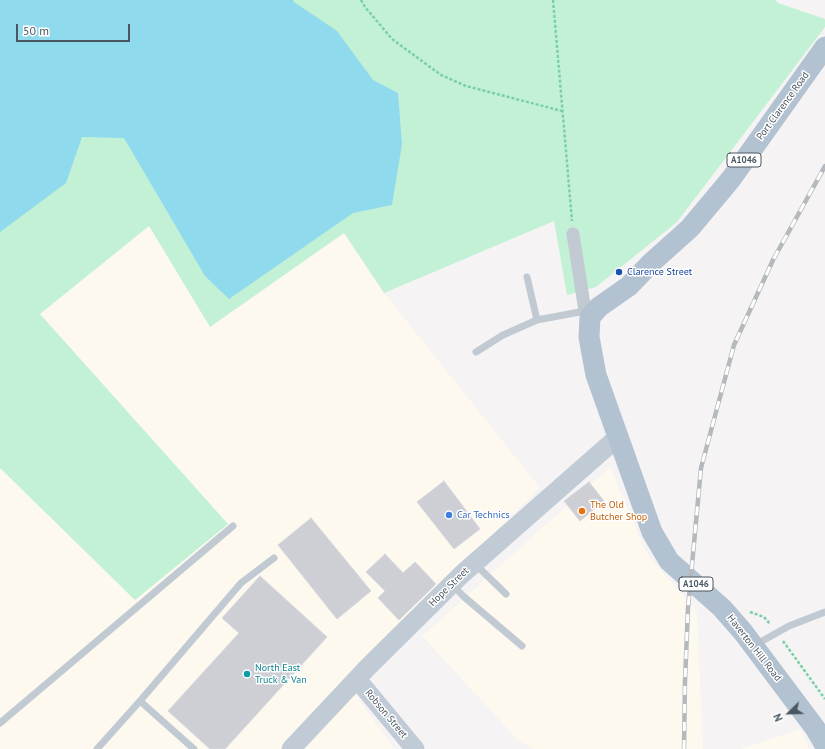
<!DOCTYPE html>
<html>
<head>
<meta charset="utf-8">
<style>
	body { margin:0 }
	#map { position:relative; width:825px; height:749px; overflow:hidden; background:#f5f3f3; font-family:"PT Sans",sans-serif }
	canvas { display:block }
	.north { position:absolute; left:769px; top:693px; width:40px; height:40px; -webkit-text-stroke:3px #fff; paint-order:stroke; rotate:247deg; font-size:11px; font-weight:700; line-height:16px; text-align:center; color:#4a5661 }
	.north::after { content:''; display:block; margin:auto; width:14px; height:18px; background:#4a5661; clip-path:polygon(50% 0,100% 100%,50% 72%,0 100%) }
	.scale { position:absolute; left:16px; top:24px; width:114px; height:18px; box-sizing:border-box; border:2px solid #4a5661; border-top:0; padding-left:5px; font-size:12px; line-height:14px; white-space:nowrap; color:#4a5661; -webkit-text-stroke:3px #fff; paint-order:stroke }
</style>
</head>
<body>
<div id="map">
<canvas width="825" height="749"></canvas>
<div class="north">N</div>
<div class="scale">50 m</div>
</div>
<script>
const context = document.querySelector('canvas').getContext('2d');
context.lineJoin = 'round';
function fillPath(path, color) { context.fillStyle = color; context.fill(path, 'evenodd'); }
const toPath = rows => new Path2D(rows.map(r => 'M' + r).join(''));
function stroke(path, color, width, dash) { context.strokeStyle = color; context.lineWidth = width; context.lineCap = dash ? 'butt' : 'round'; context.setLineDash(dash || []); context.stroke(path); }
function drawText(font, color, halo, rows, align = 'center') {
  context.font = font + ' "PT Sans",sans-serif'; context.lineWidth = 3; context.setLineDash([]); context.textBaseline = 'middle'; context.strokeStyle = halo; context.fillStyle = color; for (const [text, x, y, turn = 0] of rows) {
    context.save(); context.translate(x, y); context.rotate((+turn || 0) * Math.PI / 180); context.textAlign = isNaN(turn) ? turn : align; if (halo) context.strokeText(text, 0, 0); context.fillText(text, 0, 0); context.restore();
  }
}
fillPath(toPath([
	[149,225,210,327,344,233,384,293,540,488,344,679,394,749,0,749,0,468,135,600,228,524,39,314],
	[610,467,647,554,697,612,703,749,534,749,519,741,422,636],
	[801,729,809,749,741,749]
]), '#fdf9ef');
fillPath(toPath([
	[0,0,775,0,778,3,825,19,825,27,677,222,596,287,567,295,554,221,384,293,344,233,210,327,149,226,40,314,228,524,135,600,0,468]
]), '#c3f1d5');
fillPath(toPath([
	[0,0,293,0,294,2,337,31,373,80,398,93,402,144,392,205,353,213,229,299,205,276,124,138,82,137,66,183,0,232]
]), '#90daee');
const building = toPath([
	[444,481,480,529,454,549,417,502,444,481],
	[589,482,604,501,580,521,564,501,589,482],
	[311,518,371,591,337,619,278,545,311,518],
	[385,554,403,573,415,562,436,584,399,620,378,598,385,591,366,572,385,554],
	[260,576,327,637,225,749,210,749,168,711,239,633,222,618,260,576]
]);
fillPath(building, '#cdcfd5');
stroke(building, '#d7d9de', 1);
stroke(toPath([
	[361,0,365,7,392,39,441,75,466,86,562,111],
	[553,0,572,221],
	[750,612,764,617,770,624],
	[783,641,825,699]
]), '#7ad0a6', 2.5, [3, 2]);
stroke(toPath([
	[527,277,537,320],
	[476,352,503,335,537,320,585,311],
	[475,564,506,594],
	[453,585,463,596,522,646],
	[755,645,789,626,825,612],
	[0,723,233,526],
	[97,749,140,701],
	[194,749,140,701,241,583,274,558]
]), '#c1cad2', 7);
stroke(toPath([
	[573,234,585,311,590,317]
]), '#c1cad2', 13);
stroke(toPath([
	[357,679,415,749],
	[291,749,367,668,461,575,618,437]
]), '#c1cbd6', 19);
stroke(toPath([
	[825,47,731,179,690,228,651,263,629,286,599,307,590,317,589,337,596,375,652,532,669,561,722,608,743,632,815,728,825,745]
]), '#b3c2d1', 21);
const rail = toPath([
	[684,749,685,681,688,608,701,468,734,345,773,260,825,166]
]);
stroke(rail, '#b5b8bd', 4.5);
stroke(rail, '#fff', 3, [9]);
for (const [x, y, r, color] of [
	[619,272,4,"#1a4fb4"],
	[582,511,4,"#e8710a"],
	[449,515,4,"#3f7fe0"],
	[247,674,4,"#0f9aa8"]
]) { const dot = new Path2D(); dot.arc(x, y, r, 0, 2 * Math.PI); context.fillStyle = color; context.fill(dot); stroke(dot, '#fff', 1.5); }
for (const [x, y, w] of [
	[744,160,34],
	[696,584,34]
]) { const box = new Path2D(); box.roundRect(x - w / 2, y - 7, w, 14, 3); context.fillStyle = '#fff'; context.fill(box); stroke(box, '#4a5661', 1); }
drawText('bold 9px', '#4a5661', null, [
	["A1046",744,160],
	["A1046",696,584]
]);
drawText('10px', '#4a5661', '#fff', [
	["Port Clarence Road",783,106,-54],
	["Hope Street",449,587,-44],
	["Haverton Hill Road",754,648,52],
	["Robson Street",386,714,50]
]);
drawText('10px', '#164399', '#fff', [
	["Clarence Street",627,272]
], 'left');
drawText('10px', '#c56008', '#fff', [
	["The Old",590,505],
	["Butcher Shop",590,517]
], 'left');
drawText('10px', '#366cbe', '#fff', [
	["Car Technics",457,515]
], 'left');
drawText('10px', '#0d838f', '#fff', [
	["North East",255,668],
	["Truck & Van",255,680]
], 'left');
</script>
</body>
</html>
